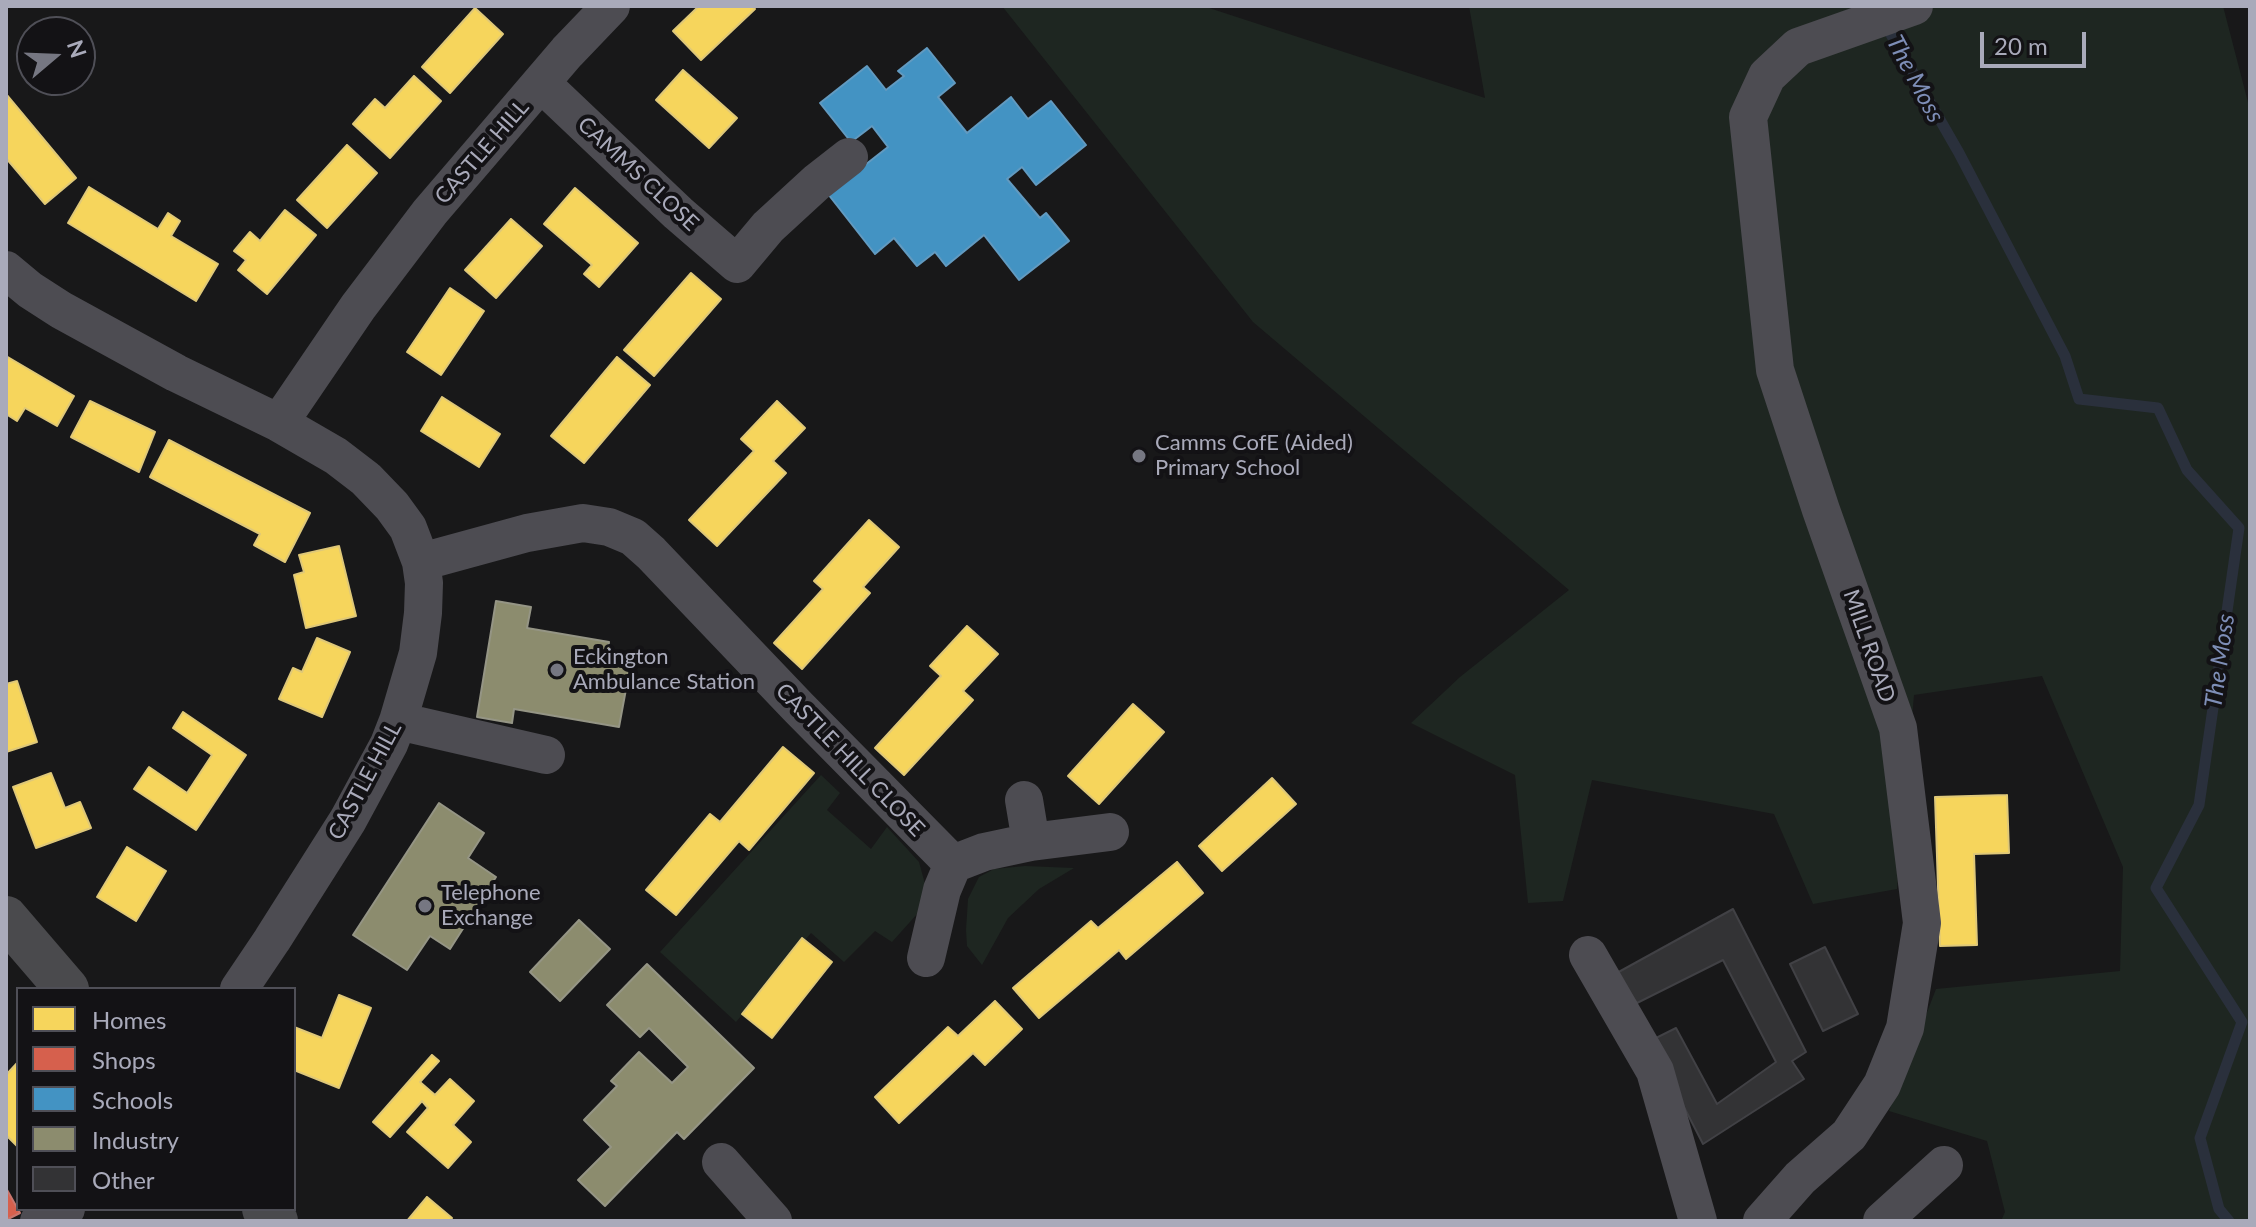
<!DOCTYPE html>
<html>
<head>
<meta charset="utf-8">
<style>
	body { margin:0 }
	#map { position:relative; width:2256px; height:1227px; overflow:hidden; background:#181819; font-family:Lato,sans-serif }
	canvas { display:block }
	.frame { position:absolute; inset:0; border:8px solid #a9aaba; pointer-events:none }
	.legend { position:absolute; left:16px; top:987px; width:280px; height:224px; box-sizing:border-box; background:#131215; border:2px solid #4f4f57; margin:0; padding:10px 14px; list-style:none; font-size:24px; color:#a9aaba }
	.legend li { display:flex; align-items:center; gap:16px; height:40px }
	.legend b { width:40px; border:2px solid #4f4f57 }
	.north { position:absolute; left:16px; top:16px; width:80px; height:80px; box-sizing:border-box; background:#131215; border:2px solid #4f4f57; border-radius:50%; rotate:71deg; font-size:22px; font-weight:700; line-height:32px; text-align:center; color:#a9aaba }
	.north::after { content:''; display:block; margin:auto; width:28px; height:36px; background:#767782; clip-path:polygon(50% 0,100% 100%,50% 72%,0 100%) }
	.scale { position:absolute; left:1980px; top:32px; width:106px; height:36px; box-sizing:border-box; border:4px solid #a9aaba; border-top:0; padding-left:10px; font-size:24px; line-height:28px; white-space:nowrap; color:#a9aaba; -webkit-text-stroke:6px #131215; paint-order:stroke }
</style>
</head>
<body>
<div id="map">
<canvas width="2256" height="1227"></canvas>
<div class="frame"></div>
<ul class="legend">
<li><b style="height:22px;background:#f6d55c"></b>Homes</li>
<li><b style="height:22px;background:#d6604d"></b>Shops</li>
<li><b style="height:22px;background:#4393c3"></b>Schools</li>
<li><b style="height:22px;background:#8c8c6e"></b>Industry</li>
<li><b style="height:22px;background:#333335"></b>Other</li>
</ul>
<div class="north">N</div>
<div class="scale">20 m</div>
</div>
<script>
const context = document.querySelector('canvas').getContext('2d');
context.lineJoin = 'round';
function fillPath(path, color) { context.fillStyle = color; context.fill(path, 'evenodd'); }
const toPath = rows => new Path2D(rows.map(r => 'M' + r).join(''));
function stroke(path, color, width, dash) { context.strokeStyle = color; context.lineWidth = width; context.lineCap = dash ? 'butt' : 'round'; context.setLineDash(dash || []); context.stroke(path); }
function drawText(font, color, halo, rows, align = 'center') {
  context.font = font + ' Lato,sans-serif'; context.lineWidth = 8; context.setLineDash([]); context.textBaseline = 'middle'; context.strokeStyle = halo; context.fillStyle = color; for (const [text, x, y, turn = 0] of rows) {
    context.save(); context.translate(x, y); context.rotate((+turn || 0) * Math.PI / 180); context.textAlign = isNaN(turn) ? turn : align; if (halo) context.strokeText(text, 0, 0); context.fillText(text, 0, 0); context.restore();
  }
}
fillPath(toPath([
	[1002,6,1203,6,1485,98,1469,6,2223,6,2250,110,2250,1221,2001,1221,2005,1212,1987,1141,1889,1111,1936,989,2120,971,2123,867,2042,676,1914,695,1897,889,1813,904,1774,814,1592,780,1563,901,1528,903,1515,775,1411,723,1460,677,1569,590,1253,322],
	[821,775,840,793,827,810,871,849,887,827,919,862,925,884,918,913,892,942,875,931,844,962,811,933,736,1022,660,952],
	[1025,866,1074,868,1039,889,1008,918,982,965,967,946,966,930,968,899,979,877,994,869]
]), '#1e2621');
const homes = toPath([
	[699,6,752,6,755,9,701,60,673,31,699,6],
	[475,8,503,34,450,93,422,67,475,8],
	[683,70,737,118,709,148,656,100,683,70],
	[414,76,441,101,390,158,353,124,375,99,385,108,414,76],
	[6,94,76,178,45,204,6,158,6,94],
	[347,145,377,173,327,228,297,200,347,145],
	[89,187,158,229,168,213,180,221,171,236,218,264,196,301,68,223,89,187],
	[575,188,638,243,599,287,584,274,592,265,544,224,575,188],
	[285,210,316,235,267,294,238,270,246,260,234,251,250,232,260,241,285,210],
	[511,219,542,246,496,298,465,270,511,219],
	[691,273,721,299,654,376,624,350,691,273],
	[450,288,484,311,441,375,407,352,450,288],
	[6,356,74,396,57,426,25,408,17,421,6,414,6,356],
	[617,357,650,385,584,463,551,436,617,357],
	[442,397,500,434,479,467,421,431,442,397],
	[90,401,155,432,139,472,71,437,90,401],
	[777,401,805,428,773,461,786,473,717,546,689,520,754,451,741,439,777,401],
	[169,440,310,513,285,562,254,545,260,534,150,477,169,440],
	[869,520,899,547,863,587,870,593,802,669,774,643,823,589,814,581,869,520],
	[339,546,356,616,306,628,294,575,304,572,299,555,339,546],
	[967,626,998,654,963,691,973,700,904,775,875,748,941,676,930,666,967,626],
	[317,638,350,652,322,717,279,699,293,668,302,672,317,638],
	[17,681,37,742,6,752,6,684,17,681],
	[1133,704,1164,732,1099,804,1068,776,1133,704],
	[183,712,246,755,196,830,134,789,149,767,187,793,212,755,173,728,183,712],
	[783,747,814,773,749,850,739,841,676,915,646,890,710,814,720,822,783,747],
	[51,773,65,808,80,802,91,828,36,848,13,787,51,773],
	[1272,778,1296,804,1222,871,1199,846,1272,778],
	[2007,795,2009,853,1974,854,1977,945,1940,946,1935,797,2007,795],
	[127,847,166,871,136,921,97,897,127,847],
	[1177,862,1203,893,1126,959,1119,950,1039,1018,1013,988,1091,921,1098,928,1177,862],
	[802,938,832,962,772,1038,742,1014,802,938],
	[339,995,371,1008,339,1088,294,1070,294,1027,322,1038,339,995],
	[995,1001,1022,1029,985,1065,973,1053,899,1123,875,1097,948,1027,958,1036,995,1001],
	[432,1055,439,1061,420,1082,435,1095,450,1079,474,1101,453,1125,471,1142,448,1168,407,1132,428,1108,422,1101,390,1137,373,1122,432,1055],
	[18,1062,18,1147,6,1135,6,1075,18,1062],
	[427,1197,452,1218,449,1221,407,1221,427,1197]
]);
fillPath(homes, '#f6d55c');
stroke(homes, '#dfc878', 2);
const shops = toPath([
	[6,1188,20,1213,6,1220,6,1188]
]);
fillPath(shops, '#d6604d');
stroke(shops, '#c8766e', 2);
const schools = toPath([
	[927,48,955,83,938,97,967,133,1011,97,1028,119,1051,101,1086,145,1036,185,1022,167,1007,179,1040,218,1046,213,1069,241,1019,280,984,235,946,266,935,252,917,266,894,238,875,254,828,194,888,147,872,126,851,142,820,103,867,66,886,90,904,76,898,71,927,48]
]);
fillPath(schools, '#4393c3');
stroke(schools, '#629ac0', 2);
const industry = toPath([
	[496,601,531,607,527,628,609,642,607,658,631,662,619,727,514,709,512,723,477,717,496,601],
	[439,803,484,833,468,858,496,877,450,949,430,936,407,970,353,935,439,803],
	[579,920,610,949,560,1001,530,972,579,920],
	[647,964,754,1068,684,1139,677,1132,605,1206,578,1180,611,1147,584,1120,617,1086,611,1081,639,1052,672,1083,688,1067,649,1028,640,1037,607,1005,647,964]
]);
fillPath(industry, '#8c8c6e');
stroke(industry, '#959585', 2);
stroke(toPath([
	[1885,24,1959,153,2065,356,2079,399,2158,408,2187,470,2239,528,2199,805,2156,888,2242,1022,2200,1138,2219,1209,2229,1221]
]), '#2a303c', 11);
const building = toPath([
	[1733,909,1806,1052,1792,1061,1804,1079,1703,1144,1650,1041,1676,1028,1717,1104,1776,1062,1723,960,1637,1003,1615,974,1733,909],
	[1825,947,1858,1014,1823,1031,1790,964,1825,947]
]);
fillPath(building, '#333335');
stroke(building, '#414145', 2);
stroke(toPath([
	[541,83,678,213,737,264,768,227,817,182,849,157],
	[6,270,30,290,61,310,176,373,279,423,336,456,366,479,392,506,408,528,421,562,424,583,423,613,418,653,398,721,389,744,348,820,272,940,239,989],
	[279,423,358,307,430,212,567,52,611,6],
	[421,562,527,533,583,523,609,527,633,537,651,553,798,707,953,864],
	[398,721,546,755],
	[1024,800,1031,842],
	[1588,955,1655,1071,1698,1221],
	[926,958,942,890,953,864,984,852,1031,842,1110,832],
	[721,1162,773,1221],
	[39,1221,66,1209],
	[1762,1221,1800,1178,1849,1135,1882,1085,1905,1028,1922,923,1898,728,1821,510,1775,370,1748,117,1767,76,1798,47,1914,6],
	[1882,1221,1944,1165]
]), '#4d4c52', 38);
stroke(toPath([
	[6,918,67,989],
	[264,1209,276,1221]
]), '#4a4a4d', 44);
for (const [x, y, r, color] of [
	[1139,456,8,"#767782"],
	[557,670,8,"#767782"],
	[425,906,8,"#767782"]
]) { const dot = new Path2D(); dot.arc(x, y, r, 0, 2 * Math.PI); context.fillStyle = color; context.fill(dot); stroke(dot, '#131215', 3); }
drawText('22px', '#a9aaba', '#131215', [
	["CASTLE HILL",482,152,-49],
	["CAMMS CLOSE",638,174,43],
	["MILL ROAD",1869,646,71],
	["CASTLE HILL CLOSE",850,760,46],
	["CASTLE HILL",365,781,-62]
]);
drawText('22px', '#a9aaba', '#131215', [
	["Camms CofE (Aided)",1155,443],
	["Primary School",1155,468],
	["Eckington",573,657],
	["Ambulance Station",573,682],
	["Telephone",441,893],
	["Exchange",441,918]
], 'left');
drawText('italic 24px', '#7e8eb7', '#131215', [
	["The Moss",1915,79,62],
	["The Moss",2220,661,-82]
]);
</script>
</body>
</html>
